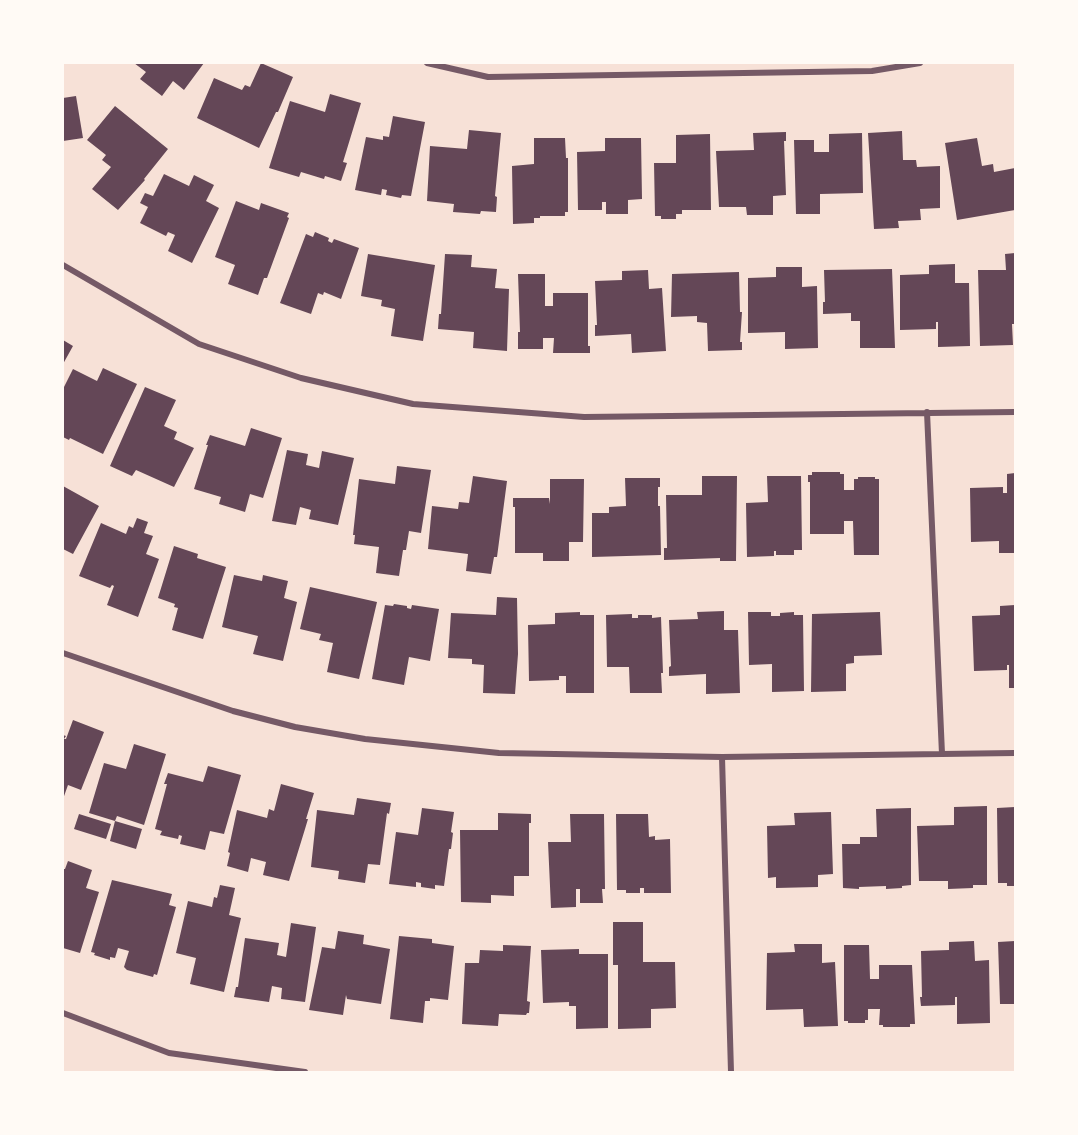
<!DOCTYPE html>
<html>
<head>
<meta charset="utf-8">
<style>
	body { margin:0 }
	#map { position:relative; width:1078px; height:1135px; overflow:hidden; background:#f7e1d7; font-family:"Asap Condensed",sans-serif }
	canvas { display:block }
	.frame { position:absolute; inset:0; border:64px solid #fffaf5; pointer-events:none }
</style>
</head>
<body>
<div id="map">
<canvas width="1078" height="1135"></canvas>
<div class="frame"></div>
</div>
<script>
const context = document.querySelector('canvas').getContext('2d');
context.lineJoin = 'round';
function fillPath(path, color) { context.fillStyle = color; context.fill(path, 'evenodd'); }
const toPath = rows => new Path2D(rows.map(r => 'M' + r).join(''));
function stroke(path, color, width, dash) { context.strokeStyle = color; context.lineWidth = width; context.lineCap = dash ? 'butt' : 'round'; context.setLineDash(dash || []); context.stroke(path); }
fillPath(toPath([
	[134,63,204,63,184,90,173,81,162,96,140,79,146,72],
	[261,63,293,77,278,112,276,112,259,148,197,118,214,78,242,90,245,85,250,87],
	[330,94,361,103,343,162,347,163,341,181,325,176,324,179,301,172,299,177,269,168,290,101,325,112],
	[76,96,83,138,63,141,63,98],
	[115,106,168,149,144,179,145,180,118,210,92,189,111,167,102,160,106,155,87,140],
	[393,116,425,122,411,196,402,195,401,198,386,195,387,190,382,189,381,195,355,190,366,137,383,140,383,136,389,137],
	[469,130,501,133,495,196,497,197,496,212,481,211,480,214,453,212,454,204,427,201,430,146,467,149],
	[902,131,903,160,916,160,917,167,940,166,940,208,920,209,921,220,898,221,899,228,874,229,868,133],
	[786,132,786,141,784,141,786,195,773,196,773,215,747,215,746,207,719,207,716,151,754,150,753,133],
	[862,133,863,193,820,194,820,214,796,214,794,140,814,140,814,152,829,152,829,134],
	[710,134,711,210,682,210,682,214,676,214,676,219,661,219,661,216,655,216,654,163,676,163,676,135],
	[534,138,565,138,566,158,568,158,568,212,565,212,565,216,540,216,540,218,534,218,534,223,513,224,512,166,534,164],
	[605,138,641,138,642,199,628,200,628,214,606,214,606,202,602,202,602,210,578,210,577,152,605,151],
	[977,138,982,166,993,164,994,172,1015,168,1015,210,957,220,945,143],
	[164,174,189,186,194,175,214,185,206,201,219,208,192,263,168,251,175,235,168,232,166,236,140,223,148,207,140,203,145,193,153,196],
	[236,201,259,210,261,203,289,213,287,217,289,218,267,278,264,278,258,295,228,284,235,265,215,257],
	[315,232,329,238,328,241,332,243,334,239,359,248,341,299,324,292,323,295,318,293,311,314,280,303,306,234,313,237],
	[1015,253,1015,324,1012,324,1013,345,980,346,978,270,1006,270,1005,254],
	[368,254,435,265,423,341,391,336,395,309,381,306,382,300,361,296],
	[445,254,472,255,471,267,497,269,495,288,509,289,507,351,473,348,474,332,438,329,439,314,441,314],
	[955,264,955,283,969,283,970,346,938,347,938,322,936,322,936,329,900,330,900,275,929,274,929,265],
	[776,267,802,267,802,287,817,286,818,348,785,349,785,332,748,333,748,278,776,277],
	[892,269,895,348,860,348,860,321,851,321,851,313,823,314,823,302,825,302,824,270],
	[648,270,649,289,662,288,666,351,632,353,631,334,595,336,595,325,597,325,595,281,622,280,622,271],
	[739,272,740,312,742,312,740,342,742,342,742,350,708,351,707,323,697,322,697,316,671,317,672,274],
	[518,274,545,274,545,306,553,306,553,293,588,293,588,346,590,346,590,353,553,353,554,338,543,338,543,349,518,349,518,332,520,332],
	[63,340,73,346,63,364],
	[103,368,137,384,103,454,70,438,69,440,63,437,63,389,73,369,97,381],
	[145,387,176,400,164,426,177,432,174,439,194,448,174,487,136,470,132,476,110,466],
	[251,428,282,438,263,498,250,494,245,512,219,504,221,497,194,489,208,445,206,445,210,435,245,446],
	[287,450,308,454,306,465,319,468,322,451,354,458,338,525,309,519,311,510,300,507,296,525,272,521],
	[397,466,431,470,421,533,409,531,406,550,403,550,399,576,376,573,379,547,354,544,355,535,353,535,359,479,395,484],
	[812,472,840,472,840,474,844,474,844,490,854,490,854,479,858,479,858,477,875,477,875,479,879,479,879,555,854,555,853,521,844,521,844,534,810,534,810,482,808,482,808,475,812,475],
	[1015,473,1015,553,999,553,999,541,971,542,970,488,1003,487,1003,493,1007,493,1007,474],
	[473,476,507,481,497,557,494,557,491,574,466,571,468,554,428,549,432,506,458,509,459,502,469,503],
	[702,476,737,476,736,561,720,561,720,558,664,560,664,548,667,548,666,495,702,495],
	[767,476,801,476,802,550,794,550,794,555,776,555,776,551,774,551,774,556,747,557,746,503,768,502],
	[625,478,660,478,660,487,658,487,658,506,660,506,661,555,592,557,592,513,609,513,609,507,626,506],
	[550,479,584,479,583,542,569,542,569,561,543,561,543,553,515,553,515,507,513,507,513,498,549,498,550,504],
	[63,486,99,506,73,554,63,549],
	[137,518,148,522,144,533,153,536,146,554,159,559,138,617,107,605,114,586,112,585,110,588,79,576,101,523,126,534,129,526,133,528],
	[174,546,198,554,197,558,226,567,203,639,172,630,178,608,174,607,175,604,158,598],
	[234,575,262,581,263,575,288,581,284,598,297,602,283,661,253,654,258,636,222,627],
	[310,587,377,602,359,679,327,672,333,643,319,640,321,634,300,629],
	[497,597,517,598,518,654,515,694,483,693,484,665,472,664,472,659,448,658,451,613,496,615],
	[394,604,407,606,407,608,411,609,412,605,439,609,430,661,409,657,404,685,372,679,385,605,393,606],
	[1015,605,1015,688,1009,688,1009,665,1007,665,1007,670,974,671,972,616,1000,615,1000,606],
	[724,611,724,630,738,630,740,693,706,694,706,674,669,676,669,667,671,666,669,620,698,619,697,612],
	[580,612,580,615,594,615,594,693,566,693,566,676,559,676,559,680,529,681,528,625,555,624,555,613],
	[748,612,771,612,771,616,780,616,780,613,794,612,794,615,803,615,804,691,772,692,772,664,749,665],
	[880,612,882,655,854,656,854,663,846,664,846,691,811,692,812,614],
	[632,614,632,618,638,618,638,615,652,615,652,618,661,617,663,673,661,673,662,693,630,693,629,667,607,667,606,615],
	[73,720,104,732,81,790,68,785,63,799,63,735,66,736,64,739,66,739],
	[134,744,166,754,144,825,117,816,115,821,89,813,104,763,126,769],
	[208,766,241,775,224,834,210,831,205,850,180,844,182,836,179,835,178,839,160,835,162,831,155,829,167,784,164,784,168,773,203,782],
	[281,784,314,793,306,819,308,819,305,829,289,881,263,875,266,862,251,858,248,872,227,866,230,853,228,852,237,810,267,818,269,809,274,811],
	[357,798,391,803,389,814,387,813,380,865,368,864,365,883,338,879,339,871,311,867,317,810,354,815],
	[987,806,987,885,973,885,973,888,948,889,948,881,919,881,917,826,954,825,954,807],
	[1015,807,1015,886,1007,886,1007,883,998,883,997,808],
	[422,808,454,812,451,832,453,833,451,849,449,849,444,886,435,885,435,889,421,887,421,883,416,882,416,887,389,884,396,832,418,835],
	[911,808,911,885,902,886,902,888,886,889,886,886,859,887,859,889,843,888,842,844,860,844,860,837,877,837,876,809],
	[831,812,833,874,818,875,818,887,776,888,776,877,768,878,767,826,795,825,794,813],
	[498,813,531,814,531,823,529,823,529,876,514,876,514,896,491,895,491,903,461,902,460,830,498,830],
	[79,814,111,824,106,839,74,829],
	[570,814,604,814,605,889,602,889,603,903,580,903,580,889,576,889,576,907,551,908,548,842,571,842],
	[616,814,648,814,649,837,655,836,655,840,670,839,671,893,644,893,644,888,640,888,640,893,626,893,626,890,617,890],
	[115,821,142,829,136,849,110,841],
	[68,861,92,870,86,888,99,892,80,953,63,948,63,869,65,869],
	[112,880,172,894,169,905,176,907,157,975,154,974,153,977,127,970,124,967,129,951,118,948,115,958,110,957,110,960,94,955,95,953,91,952],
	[220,885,235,888,229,915,241,918,224,992,190,984,196,958,176,953,188,901,212,907,214,897,217,898],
	[613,922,643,922,643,962,675,962,676,1008,651,1009,651,1028,618,1029,618,965,613,965],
	[291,923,316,927,305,1002,281,999,282,988,272,986,269,1002,234,997,236,987,238,987,245,938,279,943,277,955,286,957],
	[338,931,364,935,363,944,390,949,381,1004,347,999,346,995,343,1015,309,1010,322,947,335,949],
	[399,936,432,939,432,943,454,946,448,1000,430,998,430,1001,425,1001,423,1023,390,1019],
	[974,941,975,961,989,960,990,1023,957,1024,957,997,955,997,955,1005,921,1006,920,997,922,997,921,951,949,950,949,942],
	[1015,941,1015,1004,1000,1004,998,942],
	[794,944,822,944,822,963,835,962,838,1026,804,1027,803,1009,766,1010,767,953,795,952],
	[503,945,531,946,527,1001,530,1002,529,1013,527,1013,526,1015,499,1014,498,1026,462,1024,465,963,479,963,480,950,503,951],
	[844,945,869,945,870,979,879,979,879,965,912,965,915,1024,910,1024,910,1027,883,1027,883,1025,879,1025,880,1009,868,1009,868,1020,865,1020,865,1023,848,1023,848,1021,844,1021],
	[579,949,579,954,608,954,608,1028,576,1029,576,1006,569,1006,569,1002,543,1003,541,950]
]), '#644757');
stroke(toPath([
	[427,63,488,77,872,71,920,63],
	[63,265,199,344,301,378,413,404,584,417,1015,412],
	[927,412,942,754],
	[63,653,233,711,295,727,365,739,499,753,722,757,1015,753],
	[722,757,731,1072],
	[63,1013,169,1053,305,1072]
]), '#755966', 6);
</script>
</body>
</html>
